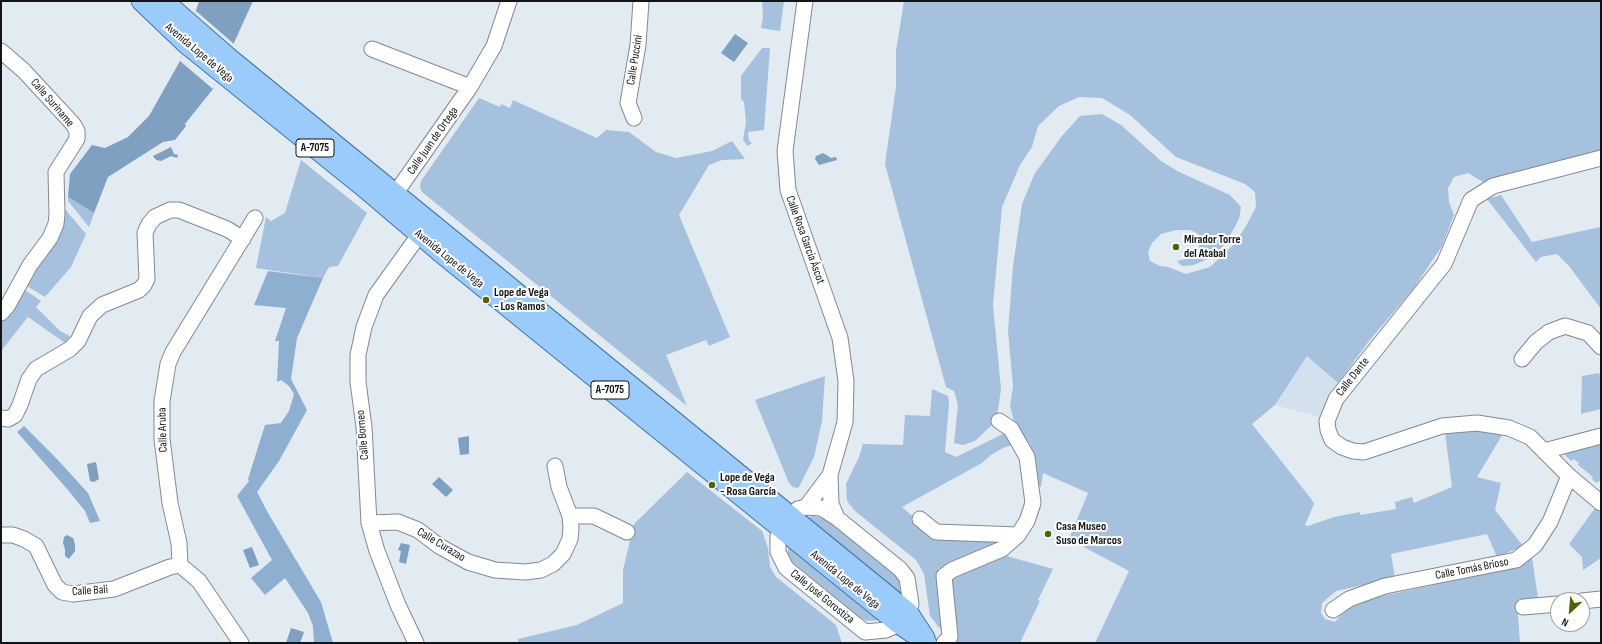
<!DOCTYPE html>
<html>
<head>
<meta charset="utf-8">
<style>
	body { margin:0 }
	#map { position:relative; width:1602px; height:644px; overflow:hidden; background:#e2eaf2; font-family:"Sofia Sans Condensed",sans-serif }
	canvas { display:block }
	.frame { position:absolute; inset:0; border:2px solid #121518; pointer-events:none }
	.north { position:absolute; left:1550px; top:592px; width:40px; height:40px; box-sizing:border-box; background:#fff; border:1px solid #a0a1a3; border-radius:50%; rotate:206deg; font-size:11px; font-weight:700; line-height:16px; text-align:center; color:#121518 }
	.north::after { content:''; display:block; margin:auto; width:14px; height:18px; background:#536204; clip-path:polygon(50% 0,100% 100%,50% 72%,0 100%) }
</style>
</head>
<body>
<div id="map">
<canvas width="1602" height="644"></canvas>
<div class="frame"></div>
<div class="north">N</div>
</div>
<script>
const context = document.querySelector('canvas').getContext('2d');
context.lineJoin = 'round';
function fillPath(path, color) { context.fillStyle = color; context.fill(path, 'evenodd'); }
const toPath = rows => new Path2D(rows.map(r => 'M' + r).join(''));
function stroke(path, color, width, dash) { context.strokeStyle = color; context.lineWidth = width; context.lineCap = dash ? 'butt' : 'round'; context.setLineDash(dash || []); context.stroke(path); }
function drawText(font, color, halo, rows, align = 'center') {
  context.font = font + ' "Sofia Sans Condensed",sans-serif'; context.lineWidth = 4; context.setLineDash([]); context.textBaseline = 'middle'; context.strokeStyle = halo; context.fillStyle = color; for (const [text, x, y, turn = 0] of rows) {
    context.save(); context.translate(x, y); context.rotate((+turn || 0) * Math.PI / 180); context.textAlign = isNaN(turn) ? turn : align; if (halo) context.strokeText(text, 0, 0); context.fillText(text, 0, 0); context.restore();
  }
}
fillPath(toPath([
	[1307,356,1338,383,1328,395,1320,417,1275,405]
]), '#d3e0ee');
fillPath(toPath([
	[762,1,784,1,780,31,761,28,763,17],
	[904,1,1601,1,1601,150,1483,182,1468,173,1454,177,1448,188,1449,202,1454,215,1442,246,1414,288,1369,341,1338,383,1307,356,1275,405,1252,424,1312,500,1314,504,1305,525,1308,526,1334,517,1360,512,1360,515,1396,509,1395,502,1412,497,1414,503,1452,487,1445,432,1482,430,1504,432,1477,477,1501,483,1495,510,1523,546,1497,557,1487,534,1391,554,1395,578,1336,591,1322,603,1321,613,1325,619,1335,622,1344,611,1367,599,1514,568,1532,557,1538,598,1517,601,1520,643,1095,643,1129,571,1069,539,1088,493,1043,473,1041,487,1035,485,1036,470,1030,444,1015,425,1010,406,1013,386,1008,331,1013,266,1022,204,1035,173,1062,136,1080,116,1102,114,1121,125,1161,161,1179,172,1230,195,1241,207,1239,219,1226,243,1212,257,1194,265,1182,266,1177,261,1190,258,1197,252,1201,241,1197,233,1190,230,1176,230,1161,234,1152,243,1148,252,1150,261,1160,266,1168,267,1186,274,1210,267,1234,244,1246,226,1256,207,1255,192,1245,184,1176,157,1130,115,1102,98,1079,97,1059,106,1038,126,1032,147,1020,165,1002,207,993,305,1001,389,998,410,993,424,975,441,963,445,954,443,958,405,954,391,946,387,885,164,896,87,896,51],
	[762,48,770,48,764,130,748,132,749,141,752,143,748,146,743,140,746,122,744,102,741,99,741,76],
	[479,98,500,107,501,104,510,108,513,100,597,138,606,130,629,132,656,152,676,158,712,151,732,141,745,159,722,160,709,165,679,215,730,337,709,346,706,340,666,355,687,406,422,192,420,187,421,181],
	[301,160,367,213,338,266,329,267,323,278,256,268,266,217,271,221,285,213],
	[1501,195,1532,242,1600,227,1601,207,1601,309,1569,266,1557,254,1541,257,1536,262,1487,199],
	[68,197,94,213,89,227,68,201],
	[64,208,86,234,71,267,45,297,27,286,64,225],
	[25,290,41,301,36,307,60,331,70,336,65,343,28,317,1,351,1,323,17,305],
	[1599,373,1601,378,1601,409,1581,414,1582,376],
	[825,376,822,421,814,457,800,485,798,488,793,487,789,483,755,400],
	[932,389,948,396,949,404,945,452,956,457,1007,432,1015,444,1003,448,991,455,982,463,902,507,936,537,1006,542,938,569,946,636,930,616,924,574,916,560,855,511,847,501,846,484,859,457,863,444,903,445,905,415,930,416],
	[1601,442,1601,480,1596,483,1592,479,1593,477,1578,465,1579,463,1574,459,1571,461,1564,454],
	[687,472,762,531,768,548,770,567,776,577,836,625,842,643,518,643,518,639,577,625,623,603,623,570,630,541,625,538,635,523],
	[1595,508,1601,513,1601,558,1583,570,1582,557,1569,544],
	[814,516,828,520,895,574,900,582,903,597,806,517],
	[788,543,881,620,867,621,859,617,792,562,788,555],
	[1003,555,1053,569,1038,600,1040,601,1020,643,952,643,948,581,952,574]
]), '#a5c1de');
fillPath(toPath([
	[268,271,323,278,297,338,291,379,307,410,279,461,257,492,268,513,321,602,333,643,314,643,313,626,308,613,285,578,265,595,251,578,272,560,237,496,249,481,248,479,265,425,281,423,289,411,294,394,289,386,281,380,277,382,279,341,275,341,286,308,254,305],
	[24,426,57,459,88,493,100,521,90,523,85,511,68,490,17,432]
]), '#8fafd1');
fillPath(toPath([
	[199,1,253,1,213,89,185,124,186,126,175,140,163,142,108,177,94,213,68,197,70,174,92,145,105,148,128,137,149,116,180,61],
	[735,34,748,43,734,62,721,53],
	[171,147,174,154,178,155,177,158,171,156,161,161,156,160,153,156],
	[823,153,831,158,836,157,837,160,819,165,815,159,816,156],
	[469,436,469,454,460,455,458,438],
	[96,462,99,479,94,482,90,481,87,464],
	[439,477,453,490,446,497,432,484],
	[67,535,73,538,75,544,75,551,69,559,65,556,65,549,63,543,64,537],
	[401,543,410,545,406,564,399,562,401,551,398,550],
	[252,547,259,565,250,568,243,550],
	[291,628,304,632,300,643,286,643]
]), '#80a0c1');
fillPath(toPath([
	[196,11,234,44,213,89,180,61]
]), '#e2eaf2');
const minor = toPath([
	[805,1,785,151,788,190,840,338,846,381,845,422,830,475,831,504,837,518],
	[372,49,470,87],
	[1,51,24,71,73,124,77,131,77,139,56,172,57,214,56,224,50,238,30,265,8,305,1,313],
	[634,118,628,103,638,45,641,1],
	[1601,158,1493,186,1471,200,1444,264,1336,399,1327,421,1328,430,1332,440,1342,447,1353,451,1364,452,1442,426,1477,423,1509,428,1530,437,1569,476,1601,503],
	[395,194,470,87,494,46,509,1],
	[1522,359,1536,342,1549,332,1565,326,1588,333,1601,347],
	[1,418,8,419,15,415,20,405,29,379,36,369,70,349,78,341,90,316,102,305,139,290,144,285,147,279,145,233,149,224,155,217,170,210,179,210,227,229,243,239],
	[1544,451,1601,436],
	[806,507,821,508,837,518,900,569,907,578,911,604,908,612,899,624,886,630,865,632,786,568,778,552,778,536,780,527,798,509,806,507],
	[806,507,830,475],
	[570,516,594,516,627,532],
	[920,519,936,532,1018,535],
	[369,523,398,522,418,530,439,546,468,562,495,570,525,572,541,570,553,564,563,554,570,539,571,528,570,516,559,487,555,466],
	[1,535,13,535,24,539,36,546,55,585,62,592,73,594,114,589,170,567,180,565],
	[1582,601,1601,599],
	[1523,607,1558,604],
	[1333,610,1349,599,1385,586,1516,560,1535,545,1550,522,1569,476],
	[241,643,199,581,180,565,179,543,170,503,162,439,162,401,168,364,173,352,255,218],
	[416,643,398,605,377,551,369,523,364,427,358,382,358,355,364,327,376,295,419,235],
	[944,643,950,637,944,576,952,570,1002,549,1018,535,1027,521,1033,503,1027,457,1011,429,999,421]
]);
const major = toPath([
	[141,1,185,43,361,185,440,252,899,624,927,643],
	[164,1,228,57,908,612,925,638]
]);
stroke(minor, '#828990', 17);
stroke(major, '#4075a8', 21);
stroke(minor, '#fff', 15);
stroke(major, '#9bcbfa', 19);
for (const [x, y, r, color] of [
	[1176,247,4,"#536204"],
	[486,300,4,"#536204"],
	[712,485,4,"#536204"],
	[1048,534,4,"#536204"]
]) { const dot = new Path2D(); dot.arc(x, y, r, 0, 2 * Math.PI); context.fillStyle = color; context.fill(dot); stroke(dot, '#fff', 1.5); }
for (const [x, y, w] of [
	[315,148,38],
	[610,390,38]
]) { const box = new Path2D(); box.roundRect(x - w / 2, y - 9, w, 18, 3); context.fillStyle = '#fff'; context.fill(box); stroke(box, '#121518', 1); }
drawText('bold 11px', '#121518', null, [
	["A-7075",315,148],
	["A-7075",610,390]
]);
drawText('12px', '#121518', '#fff', [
	["Avenida Lope de Vega",199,53,40],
	["Calle Puccini",635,60,-81],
	["Calle Suriname",52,103,49],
	["Calle Juan de Ortega",433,141,-55],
	["Calle Rosa García Áscot",805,240,70],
	["Avenida Lope de Vega",449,259,39],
	["Calle Dante",1353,377,-52],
	["Calle Aruba",163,430,-92],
	["Calle Borneo",363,435,-95],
	["Calle Curazao",441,545,31],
	["Calle Tomás Brioso",1472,569,-11],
	["Avenida Lope de Vega",845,580,39],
	["Calle Bali",90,591,-4],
	["Calle José Gorostiza",822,597,39]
]);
drawText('bold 12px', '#121518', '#fff', [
	["Mirador Torre",1184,240],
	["del Atabal",1184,254],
	["Lope de Vega",494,293],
	["- Los Ramos",494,307],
	["Lope de Vega",720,478],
	["- Rosa García",720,492],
	["Casa Museo",1056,527],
	["Suso de Marcos",1056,541]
], 'left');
</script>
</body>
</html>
